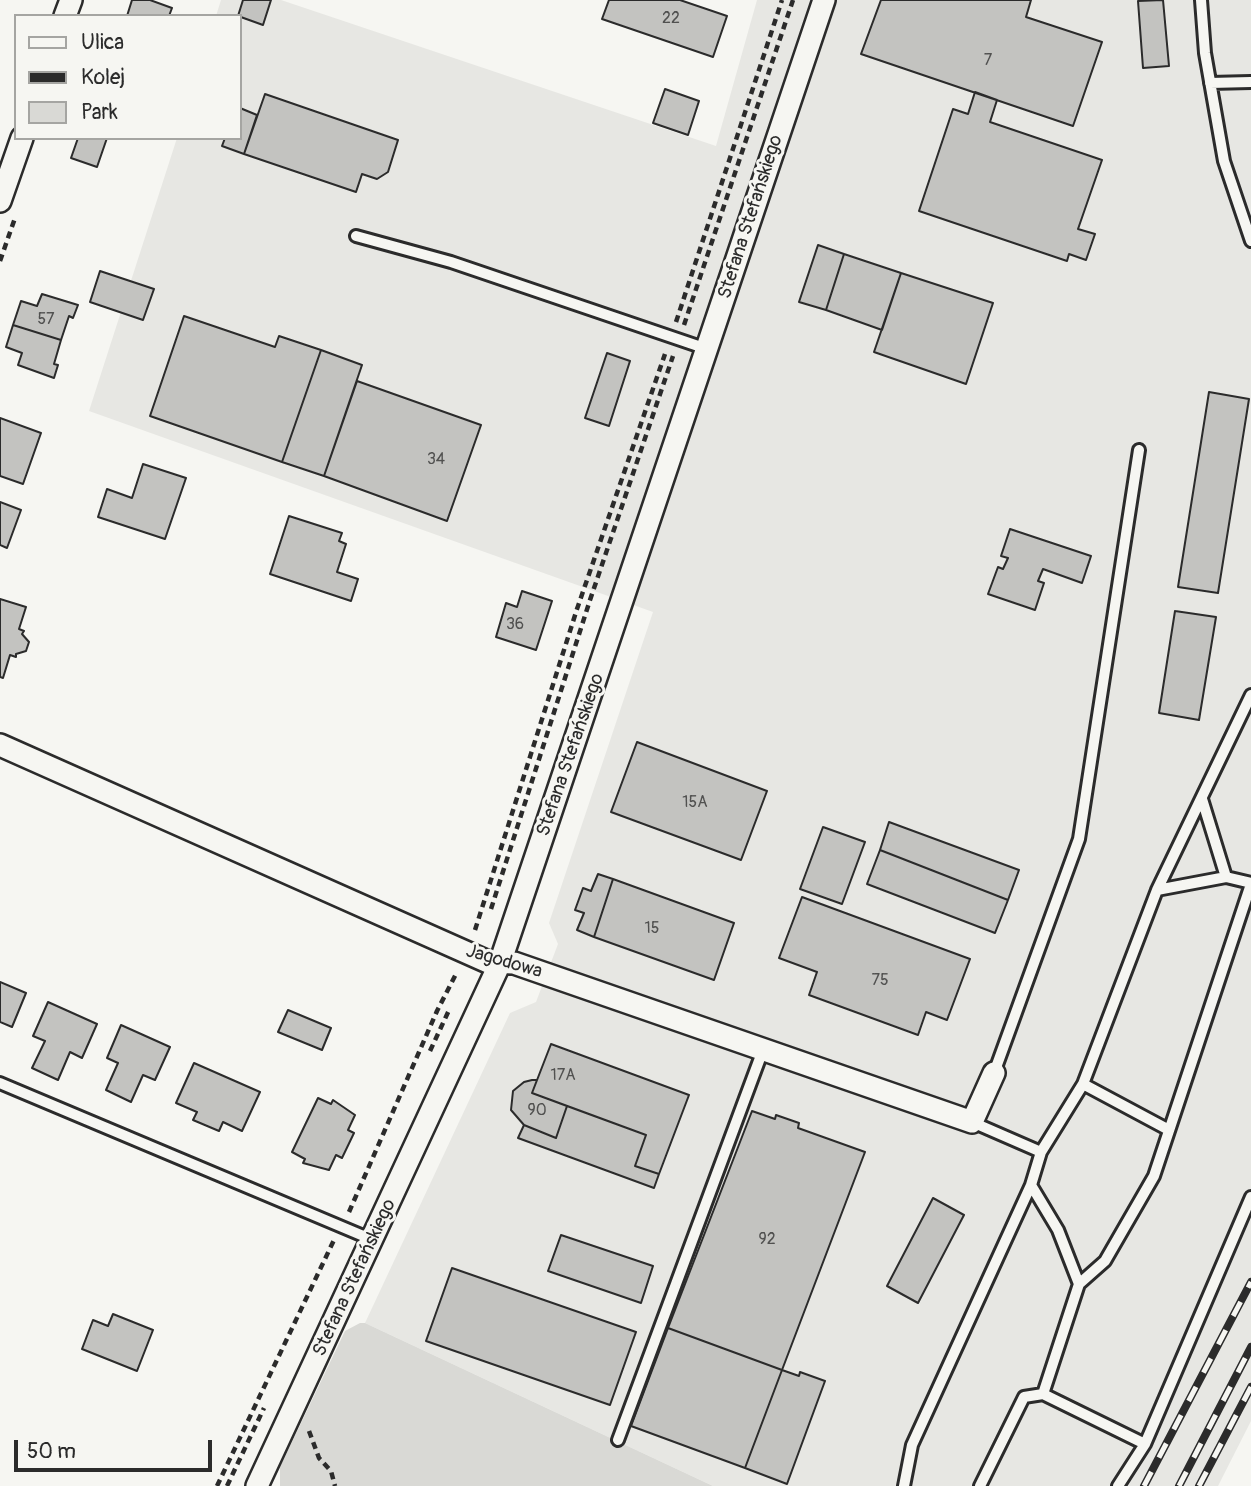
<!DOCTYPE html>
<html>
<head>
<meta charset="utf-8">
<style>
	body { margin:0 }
	#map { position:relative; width:1251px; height:1486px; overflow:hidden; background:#f6f6f2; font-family:Pangolin,sans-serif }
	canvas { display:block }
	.legend { position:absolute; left:14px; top:14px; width:228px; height:126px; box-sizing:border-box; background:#f6f6f2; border:2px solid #a5a5a2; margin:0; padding:9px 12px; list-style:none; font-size:21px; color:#2b2b2b }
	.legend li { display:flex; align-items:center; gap:14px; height:35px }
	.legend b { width:35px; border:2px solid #a5a5a2 }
	.scale { position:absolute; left:14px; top:1440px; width:198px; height:32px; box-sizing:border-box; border:4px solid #2b2b2b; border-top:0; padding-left:9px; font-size:21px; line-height:24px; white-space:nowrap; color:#2b2b2b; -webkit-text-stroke:5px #f6f6f2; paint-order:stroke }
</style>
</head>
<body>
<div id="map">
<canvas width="1251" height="1486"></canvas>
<ul class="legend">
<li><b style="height:9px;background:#f6f6f2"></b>Ulica</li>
<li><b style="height:9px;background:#2b2b2b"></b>Kolej</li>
<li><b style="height:19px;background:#d9d9d5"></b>Park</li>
</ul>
<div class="scale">50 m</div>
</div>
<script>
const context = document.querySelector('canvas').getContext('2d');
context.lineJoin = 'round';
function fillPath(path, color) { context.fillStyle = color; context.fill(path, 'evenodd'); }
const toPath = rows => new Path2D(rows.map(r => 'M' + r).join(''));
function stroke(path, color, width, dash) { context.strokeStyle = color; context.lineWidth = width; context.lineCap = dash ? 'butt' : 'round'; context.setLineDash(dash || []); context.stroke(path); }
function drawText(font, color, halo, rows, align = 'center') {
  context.font = font + ' Pangolin,sans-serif'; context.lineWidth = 6; context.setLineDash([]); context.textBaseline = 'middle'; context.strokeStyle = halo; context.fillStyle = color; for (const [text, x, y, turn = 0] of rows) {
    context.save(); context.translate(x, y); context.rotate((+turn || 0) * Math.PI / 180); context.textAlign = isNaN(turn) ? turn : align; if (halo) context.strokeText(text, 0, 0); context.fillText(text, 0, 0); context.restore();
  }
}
fillPath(toPath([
	[221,0,281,0,716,146,757,0,1251,0,1251,1421,1218,1486,713,1486,365,1323,510,1013,536,1002,558,944,549,923,653,612,89,411,177,138,240,138,240,16,216,16]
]), '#e7e7e3');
fillPath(toPath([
	[360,1323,365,1323,713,1486,280,1486,280,1467,345,1331]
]), '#d9d9d5');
const building = toPath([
	[132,0,150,0,172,8,169,16,127,16,132,0],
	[243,0,271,0,263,25,238,16,243,0],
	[609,0,680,0,727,16,713,57,602,19,609,0],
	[881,0,1031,0,1026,17,1102,42,1073,126,861,54,881,0],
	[1163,0,1169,66,1143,68,1138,1,1163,0],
	[665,89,699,101,688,135,653,123,665,89],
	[975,92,997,100,990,122,1102,160,1078,229,1095,234,1086,260,1069,254,1067,261,919,211,953,109,968,114,975,92],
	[265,94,398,140,388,172,377,179,362,174,356,192,244,154,265,94],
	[240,108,257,115,244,154,222,146,225,138,240,138,240,108],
	[78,138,107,138,97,167,71,158,78,138],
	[818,245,844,254,826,310,799,302,818,245],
	[844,254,901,273,882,330,826,310,844,254],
	[100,271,154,289,143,320,90,302,100,271],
	[901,273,993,303,966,384,874,352,901,273],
	[42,294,78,305,73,318,69,316,61,340,13,325,21,301,37,306,42,294],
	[184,316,275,347,279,336,321,350,282,462,150,416,184,316],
	[13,325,61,340,54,364,58,365,54,378,18,365,22,353,6,347,13,325],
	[321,350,362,365,324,476,282,462,321,350],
	[607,353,630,361,609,426,585,418,607,353],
	[357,381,481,425,447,521,324,476,357,381],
	[1209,392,1249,399,1218,593,1178,587,1209,392],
	[0,418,41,433,23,484,0,476,0,418],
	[143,464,186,478,165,539,98,517,107,489,132,498,143,464],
	[0,502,21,510,7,548,0,545,0,502],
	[289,516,342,533,339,541,346,544,337,572,358,579,351,601,270,574,289,516],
	[1010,529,1091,556,1082,583,1043,569,1038,581,1044,583,1035,610,988,594,998,567,1003,569,1008,558,1001,556,1010,529],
	[522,591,552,601,536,650,496,637,506,603,517,607,522,591],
	[0,599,26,607,19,629,24,631,22,634,29,642,26,651,16,654,16,657,10,655,3,678,0,677,0,599],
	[1175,611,1216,617,1199,720,1159,713,1175,611],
	[637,742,767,791,741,860,611,812,637,742],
	[889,822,1019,870,1008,900,880,850,889,822],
	[823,827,865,842,842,904,800,889,823,827],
	[880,850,1008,900,995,933,867,884,880,850],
	[598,874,613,879,594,937,577,930,584,913,575,910,583,888,591,891,598,874],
	[613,879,734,923,714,980,594,937,613,879],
	[802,897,970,959,947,1020,926,1012,918,1035,809,995,817,972,779,958,802,897],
	[0,982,26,993,12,1027,0,1022,0,982],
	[48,1002,97,1024,82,1058,70,1052,58,1080,32,1068,45,1041,33,1036,48,1002],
	[288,1010,331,1028,322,1050,278,1032,288,1010],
	[121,1025,170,1047,155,1080,143,1075,131,1102,106,1090,118,1063,107,1058,121,1025],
	[551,1044,689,1095,659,1174,635,1166,646,1135,532,1093,551,1044],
	[194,1063,260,1092,242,1131,223,1122,219,1131,193,1120,197,1112,176,1103,194,1063],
	[532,1080,537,1080,532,1093,567,1106,556,1138,524,1125,511,1110,513,1091,524,1082,532,1080],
	[318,1098,331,1104,333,1100,355,1115,348,1130,354,1133,342,1158,336,1155,329,1170,303,1163,305,1159,292,1152,318,1098],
	[567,1106,646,1135,635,1166,659,1174,654,1188,518,1138,524,1125,556,1138,567,1106],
	[752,1111,775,1119,776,1115,799,1123,798,1128,865,1152,782,1370,668,1328,752,1111],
	[933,1198,964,1215,918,1303,887,1286,933,1198],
	[561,1235,653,1266,641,1303,548,1271,561,1235],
	[452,1268,636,1332,610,1405,426,1341,452,1268],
	[113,1314,153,1330,137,1371,82,1349,93,1320,108,1326,113,1314],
	[668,1328,782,1370,745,1468,631,1426,668,1328],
	[782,1370,799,1376,800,1372,825,1381,787,1484,745,1468,782,1370]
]);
fillPath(building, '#c3c3c0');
stroke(building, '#2b2b2b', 2);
const service = toPath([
	[1201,0,1205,53,1224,161,1251,241],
	[1210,83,1251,82],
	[356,236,451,262,707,349],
	[1202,799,1226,877],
	[1157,890,1226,877,1251,883],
	[994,1073,1079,839,1139,450],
	[0,1083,373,1240],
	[1083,1084,1169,1130],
	[972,1122,1041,1152],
	[1079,1284,1105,1261,1154,1176,1251,884],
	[618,1440,763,1050],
	[1145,1444,1043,1394,1079,1284,1058,1230,1031,1185,1041,1152,1083,1084,1157,890,1251,695],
	[904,1486,912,1445,1031,1185],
	[980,1486,1024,1397,1043,1394],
	[1118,1486,1145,1444,1251,1197]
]);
const minor = toPath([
	[65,16,71,0],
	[0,201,22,138],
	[0,745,488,962,514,963,972,1122,994,1073],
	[257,1486,500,963,824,0]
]);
stroke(service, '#2b2b2b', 16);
stroke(minor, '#2b2b2b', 26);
stroke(toPath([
	[0,261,15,218],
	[676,322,782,0],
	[684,325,793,0],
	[491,909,590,600,673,356],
	[475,930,577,609,665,354],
	[430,1051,450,1008],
	[349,1212,437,1011,456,974],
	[309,1431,319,1458,331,1471,335,1486],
	[217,1486,334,1240],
	[227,1486,264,1408]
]), '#2b2b2b', 4.5, [7, 5]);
stroke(service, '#f6f6f2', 10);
stroke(minor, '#f6f6f2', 21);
const rail = toPath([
	[1144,1486,1251,1282],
	[1179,1486,1251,1347],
	[1199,1486,1251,1387]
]);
stroke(rail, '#2b2b2b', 8);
stroke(rail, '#f6f6f2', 5, [16]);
drawText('16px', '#515150', null, [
	["22",671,19],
	["7",988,61],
	["57",46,320],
	["34",436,460],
	["36",515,625],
	["15A",695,803],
	["15",652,929],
	["75",880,981],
	["17A",563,1076],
	["90",537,1111],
	["92",767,1240]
]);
drawText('19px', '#2b2b2b', '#f6f6f2', [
	["Stefana Stefańskiego",751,217,-72],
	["Stefana Stefańskiego",571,755,-71],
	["Jagodowa",504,962,16],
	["Stefana Stefańskiego",355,1278,-65]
]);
</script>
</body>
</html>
